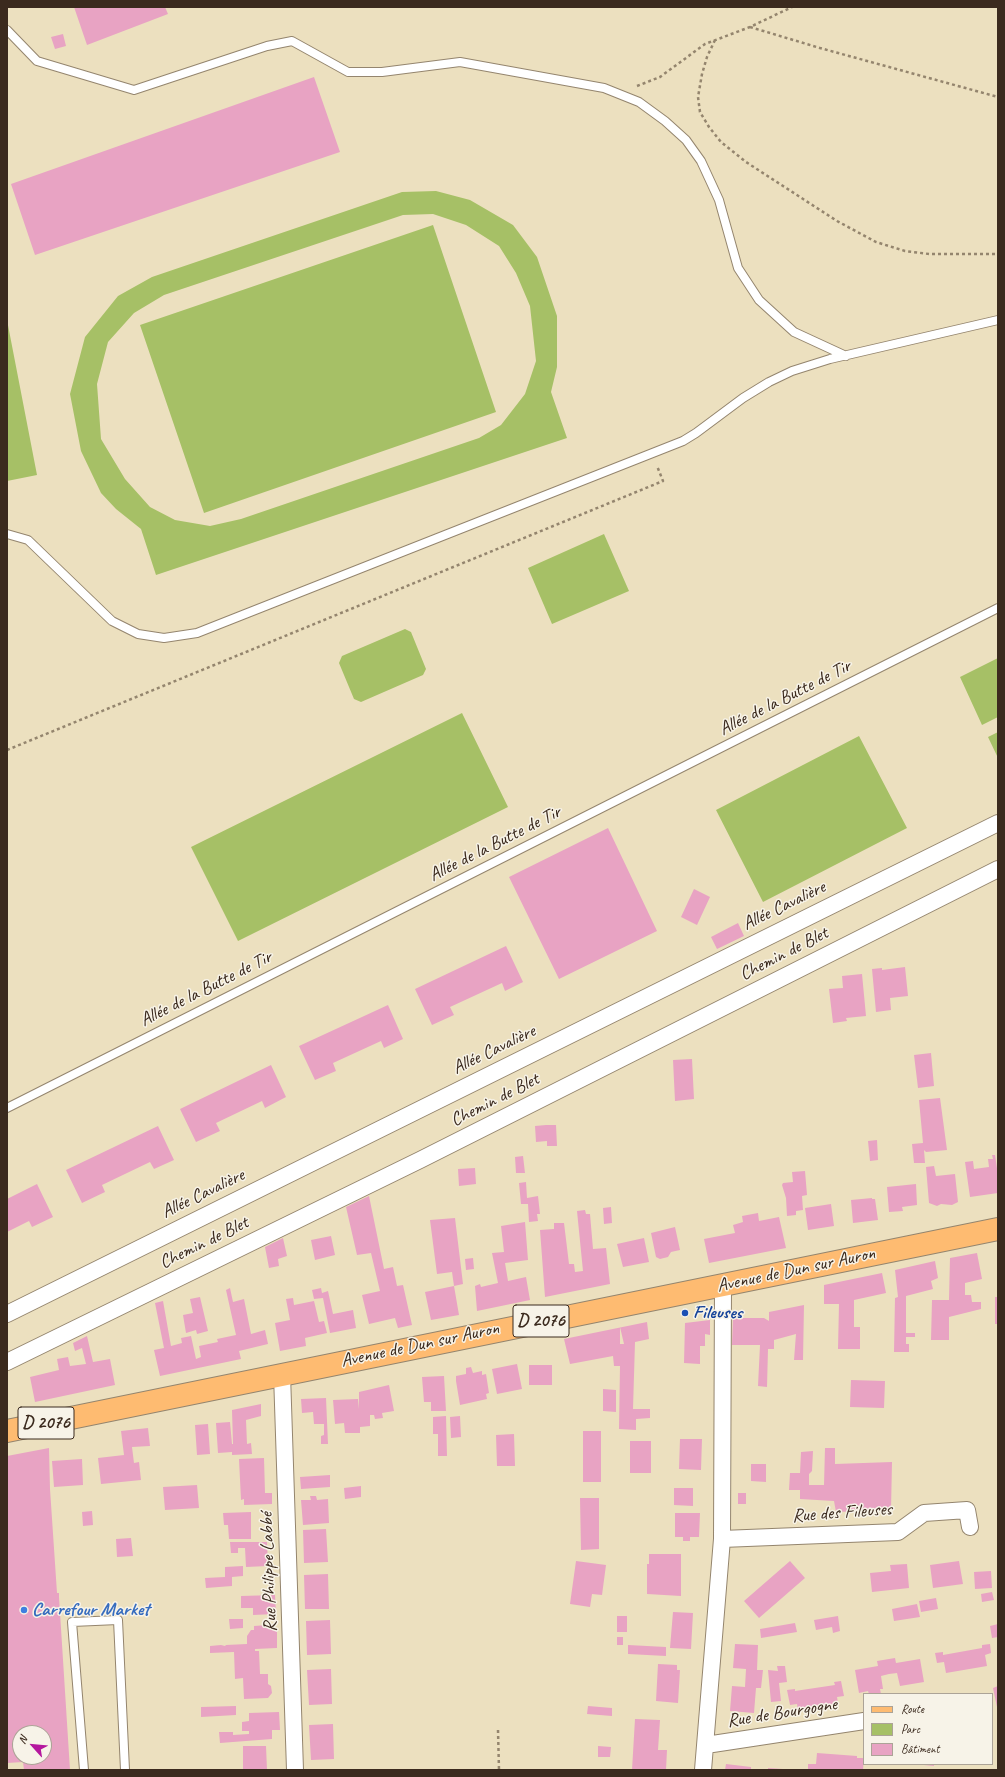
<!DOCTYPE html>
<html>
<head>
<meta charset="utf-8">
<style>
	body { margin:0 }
	#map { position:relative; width:1005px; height:1777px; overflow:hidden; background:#ece0bf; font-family:Caveat,sans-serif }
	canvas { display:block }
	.frame { position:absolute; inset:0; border:8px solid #3b2a1e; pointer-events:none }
	.legend { position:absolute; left:863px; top:1693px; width:130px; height:72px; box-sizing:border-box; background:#f7f3e8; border:1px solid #aca397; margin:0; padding:5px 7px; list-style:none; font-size:12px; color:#3b2a1e }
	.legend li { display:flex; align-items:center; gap:8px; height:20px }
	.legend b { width:20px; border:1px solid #aca397 }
	.north { position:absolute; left:12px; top:1725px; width:40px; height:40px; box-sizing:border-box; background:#f7f3e8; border:1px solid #aca397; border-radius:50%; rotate:297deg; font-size:11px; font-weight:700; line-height:16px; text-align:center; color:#3b2a1e }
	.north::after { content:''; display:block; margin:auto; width:14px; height:18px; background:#b5179e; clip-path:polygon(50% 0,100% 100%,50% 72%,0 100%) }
</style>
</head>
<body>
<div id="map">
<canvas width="1005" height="1777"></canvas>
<div class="frame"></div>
<ul class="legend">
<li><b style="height:5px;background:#febb71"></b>Route</li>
<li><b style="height:11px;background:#a6c066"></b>Parc</li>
<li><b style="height:11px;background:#e8a3c3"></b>Bâtiment</li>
</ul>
<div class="north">N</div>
</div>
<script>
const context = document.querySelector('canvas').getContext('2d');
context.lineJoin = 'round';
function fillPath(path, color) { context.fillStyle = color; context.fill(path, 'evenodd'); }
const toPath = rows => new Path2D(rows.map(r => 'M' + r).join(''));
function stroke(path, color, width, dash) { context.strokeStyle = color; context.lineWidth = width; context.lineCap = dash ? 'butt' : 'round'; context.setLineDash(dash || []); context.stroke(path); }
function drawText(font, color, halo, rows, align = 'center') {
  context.font = font + ' Caveat,sans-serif'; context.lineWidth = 3; context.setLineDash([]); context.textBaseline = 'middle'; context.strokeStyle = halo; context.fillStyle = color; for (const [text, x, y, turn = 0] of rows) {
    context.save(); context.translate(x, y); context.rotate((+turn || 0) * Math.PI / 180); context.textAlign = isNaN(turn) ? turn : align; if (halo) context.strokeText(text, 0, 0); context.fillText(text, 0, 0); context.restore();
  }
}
fillPath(toPath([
	[436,191,470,200,513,225,537,257,557,316,557,367,551,392,567,438,156,575,141,529,116,509,101,493,81,451,70,394,85,337,118,296,152,277,402,192],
	[433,214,466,225,499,246,516,273,530,306,536,361,525,394,501,425,479,438,241,519,210,526,175,520,150,507,125,479,101,439,97,384,108,342,134,313,164,295,403,215],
	[433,225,496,412,204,513,140,325],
	[7,320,37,475,7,481],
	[604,534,629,591,552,624,528,568],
	[405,629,411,632,426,669,423,675,361,702,354,699,339,663,342,656],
	[998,658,998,717,982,725,960,677],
	[462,713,508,807,238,941,191,847],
	[998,732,998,758,988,737],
	[859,736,907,828,763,902,716,810]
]), '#a6c066');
fillPath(toPath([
	[74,7,165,7,168,14,87,45],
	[63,34,66,46,55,49,51,37],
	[314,77,340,152,35,255,11,184],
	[608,828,657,931,559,979,509,877],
	[694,889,710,897,697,925,681,917],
	[738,923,744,936,717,949,711,937],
	[506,946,523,982,505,991,502,983,450,1007,454,1015,432,1025,415,989],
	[905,967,908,996,890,998,891,1010,876,1012,872,969,882,968,882,970],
	[862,974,866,1016,846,1018,847,1021,833,1023,829,989,843,988,842,976],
	[388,1005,403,1039,384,1048,381,1041,333,1063,336,1071,315,1080,299,1046],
	[931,1053,934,1086,918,1088,914,1055],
	[692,1059,694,1099,675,1101,673,1060],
	[271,1065,286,1097,265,1108,262,1101,216,1123,220,1131,196,1142,180,1109],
	[940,1098,947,1150,926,1152,924,1150,925,1163,914,1163,912,1144,923,1143,919,1100],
	[546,1125,556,1125,557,1146,547,1146,547,1141,536,1142,535,1126],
	[158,1126,174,1160,154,1169,150,1162,102,1185,105,1192,82,1203,66,1170],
	[877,1140,878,1160,870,1161,868,1141],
	[992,1155,995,1155,998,1175,998,1193,970,1197,965,1162,973,1161,974,1169,989,1167,988,1159,993,1159],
	[523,1156,525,1173,516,1173,515,1157],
	[934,1166,936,1176,955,1174,958,1202,952,1205,941,1204,937,1206,929,1203,926,1167],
	[475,1168,476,1184,459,1186,458,1169],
	[805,1171,807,1195,802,1196,803,1210,796,1211,796,1215,787,1216,786,1198,782,1185,783,1183,793,1182,792,1172],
	[526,1182,527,1198,538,1196,540,1214,537,1214,538,1221,529,1222,528,1204,521,1204,519,1183],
	[37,1184,53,1217,32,1227,29,1221,7,1232,7,1199],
	[916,1184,917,1205,902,1207,903,1211,889,1212,887,1187],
	[369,1196,384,1269,393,1267,397,1286,403,1285,412,1325,398,1328,395,1318,369,1324,362,1295,380,1291,371,1253,357,1255,346,1207],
	[872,1198,872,1199,875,1199,878,1220,853,1223,851,1200],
	[831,1204,834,1226,808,1230,805,1208],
	[611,1207,612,1223,604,1224,603,1208],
	[585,1210,586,1214,590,1214,593,1249,606,1248,610,1284,545,1297,540,1230,554,1229,554,1223,564,1223,569,1264,574,1264,575,1272,583,1271,577,1211],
	[758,1213,759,1221,779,1217,786,1248,709,1263,704,1239,735,1233,733,1225,743,1222,742,1216],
	[455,1218,463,1284,454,1286,459,1315,431,1320,425,1292,454,1286,452,1272,437,1274,430,1220],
	[525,1222,528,1260,505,1263,508,1281,526,1277,530,1300,477,1311,475,1286,480,1284,481,1287,498,1283,492,1253,504,1252,501,1226],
	[675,1227,680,1250,671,1252,668,1257,660,1259,656,1257,651,1233],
	[331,1236,335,1255,315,1260,311,1240],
	[283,1238,287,1256,278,1259,279,1266,269,1268,265,1247],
	[644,1238,649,1262,623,1267,617,1244],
	[977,1253,982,1279,965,1283,965,1295,971,1295,972,1302,981,1302,981,1309,949,1317,949,1340,931,1340,932,1300,949,1300,950,1258],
	[473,1258,474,1269,466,1270,465,1259],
	[935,1261,938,1278,931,1281,933,1289,906,1296,906,1333,915,1333,915,1337,906,1337,906,1344,909,1344,909,1352,894,1352,895,1298,898,1297,895,1270],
	[882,1273,886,1293,854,1300,854,1327,860,1327,860,1349,838,1349,839,1304,824,1304,824,1285],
	[230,1288,233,1302,244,1299,251,1334,265,1330,268,1344,239,1351,241,1359,160,1376,154,1350,164,1348,155,1303,163,1301,171,1346,182,1343,181,1338,191,1336,196,1359,201,1357,199,1346,218,1342,217,1339,236,1335,226,1290],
	[321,1288,322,1293,328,1291,333,1314,353,1310,356,1328,330,1333,323,1298,314,1299,312,1290],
	[200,1297,208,1331,197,1334,196,1330,186,1333,183,1315,193,1313,190,1299],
	[995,1297,998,1297,998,1324,995,1324],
	[293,1298,294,1305,314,1301,319,1322,324,1321,327,1333,305,1338,306,1346,280,1351,275,1323,290,1320,286,1299],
	[804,1305,803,1360,794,1360,796,1334,774,1340,774,1349,768,1349,767,1387,758,1386,760,1345,732,1345,733,1318,764,1318,769,1321,769,1312],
	[710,1320,710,1335,705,1334,705,1346,700,1346,700,1364,684,1363,685,1323],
	[647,1322,649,1339,635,1342,633,1409,650,1409,650,1418,636,1419,636,1430,619,1429,620,1366,614,1366,613,1356,570,1364,564,1339],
	[620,1327,624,1344,620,1344],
	[87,1336,93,1362,110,1359,115,1385,35,1402,30,1377,59,1370,57,1359,68,1357,70,1366,86,1364,82,1348,75,1351,73,1343],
	[517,1364,522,1389,497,1394,492,1369],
	[529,1365,552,1365,552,1385,529,1385],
	[471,1367,473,1373,482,1371,482,1375,486,1374,489,1393,486,1394,487,1399,460,1405,456,1381,456,1376,466,1374,466,1368],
	[444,1376,446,1411,431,1411,431,1402,424,1402,422,1377],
	[851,1380,885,1381,884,1408,850,1407],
	[389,1385,394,1411,382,1413,383,1418,375,1419,374,1415,370,1415,370,1426,360,1427,360,1433,345,1433,344,1423,335,1424,333,1400,358,1399,359,1409,359,1392],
	[603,1389,616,1390,616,1412,603,1411],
	[326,1398,328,1444,321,1444,321,1436,324,1435,324,1424,314,1424,313,1412,302,1413,301,1399],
	[261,1404,261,1416,246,1420,247,1444,251,1443,252,1454,232,1455,232,1452,218,1453,216,1423,230,1422,232,1444,233,1444,232,1410],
	[446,1416,447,1456,438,1456,438,1434,433,1434,433,1417],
	[460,1416,461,1437,451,1438,450,1417],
	[208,1424,210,1454,197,1455,195,1425],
	[148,1428,150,1446,132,1447,134,1463,139,1462,141,1480,101,1484,98,1458,124,1455,121,1431],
	[583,1431,601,1431,601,1482,583,1482],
	[514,1434,515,1466,497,1466,496,1435],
	[680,1439,702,1439,701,1470,679,1469],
	[630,1441,651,1441,651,1473,630,1473],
	[49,1448,50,1489,57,1593,59,1593,59,1597,70,1770,24,1770,23,1762,7,1763,7,1456],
	[20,1733,44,1733,44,1757,20,1757],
	[825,1448,835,1448,835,1464,892,1462,891,1510,836,1512,834,1501,800,1499,800,1490,789,1490,790,1473,800,1473,801,1452,813,1451,812,1471,809,1474,809,1485,824,1485],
	[264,1458,265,1493,272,1493,272,1504,244,1505,244,1499,241,1500,239,1459],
	[82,1459,83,1485,54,1487,52,1461],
	[751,1464,766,1464,766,1482,751,1481],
	[330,1475,330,1487,301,1489,300,1477],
	[197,1485,199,1508,165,1510,163,1487],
	[361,1486,361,1497,345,1499,344,1488],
	[674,1488,693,1488,693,1506,674,1505],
	[738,1493,746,1493,746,1504,738,1504],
	[310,1496,316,1496,317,1500,328,1499,329,1523,303,1525,301,1500,311,1500],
	[580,1498,599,1498,599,1549,581,1550],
	[92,1511,93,1525,83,1526,82,1512],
	[251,1512,251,1539,229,1539,228,1525,224,1525,223,1513],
	[675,1513,700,1513,699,1537,690,1537,690,1541,683,1541,683,1537,675,1537],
	[326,1529,328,1562,304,1563,303,1530],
	[131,1538,133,1556,117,1557,116,1539],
	[230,1542,267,1542,268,1566,246,1567,245,1548,238,1548,238,1553,231,1553],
	[649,1554,681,1554,681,1596,647,1594,647,1564,649,1564],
	[576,1561,606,1565,602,1595,592,1594,590,1607,570,1604],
	[790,1561,805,1578,759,1618,744,1601],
	[959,1561,963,1584,933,1588,930,1565],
	[907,1564,909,1588,872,1592,870,1573,891,1571,890,1565],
	[243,1566,243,1576,232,1577,232,1586,206,1588,205,1578,225,1577,225,1567],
	[991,1571,992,1588,975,1589,974,1572],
	[328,1574,329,1609,305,1609,304,1575],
	[992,1592,994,1600,982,1602,981,1594],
	[275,1595,276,1614,253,1615,253,1608,241,1608,241,1596],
	[936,1598,938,1609,921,1612,919,1601],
	[917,1604,920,1617,894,1621,892,1609],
	[673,1612,693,1613,691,1649,670,1648],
	[617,1616,627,1616,627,1632,617,1632],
	[838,1616,840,1631,833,1633,832,1627,816,1630,814,1620],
	[229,1619,243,1619,243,1628,230,1629],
	[330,1620,331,1654,307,1655,306,1621],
	[795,1623,797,1632,761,1638,760,1629],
	[998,1624,998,1637,992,1638,990,1626],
	[268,1625,268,1629,277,1629,277,1648,255,1649,255,1651,259,1651,260,1674,268,1674,268,1684,271,1686,272,1693,268,1698,244,1699,243,1678,235,1679,234,1652,210,1653,210,1646,221,1645,225,1646,226,1645,247,1644,247,1636,251,1630,254,1630,254,1626],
	[617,1637,623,1637,623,1645,617,1645],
	[735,1644,758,1645,757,1670,763,1670,761,1688,756,1688,754,1713,730,1711,732,1686,745,1687,746,1669,733,1668],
	[990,1644,991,1653,985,1655,987,1666,946,1673,944,1662,937,1663,935,1653,943,1652,943,1655,982,1648,982,1645],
	[628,1645,666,1647,666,1656,628,1654],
	[895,1658,896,1663,920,1659,924,1682,900,1686,897,1673,889,1674,881,1676,883,1689,880,1689,881,1694,869,1694,868,1691,859,1693,855,1670,878,1666,877,1661],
	[658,1664,677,1665,677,1670,680,1670,678,1703,656,1701],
	[777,1666,785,1666,787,1682,779,1683,781,1701,771,1702,768,1670,778,1671],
	[331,1669,332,1704,309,1705,307,1670],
	[841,1681,844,1696,837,1697,838,1703,798,1710,797,1704,790,1705,787,1690,795,1689,795,1691,835,1685,834,1682],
	[998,1686,998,1707,997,1707,993,1688],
	[236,1706,236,1715,201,1717,201,1707],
	[588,1706,612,1708,612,1716,587,1714],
	[279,1712,280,1730,272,1730,272,1739,220,1743,219,1732,233,1732,233,1735,249,1734,249,1731,242,1731,242,1722,249,1721,249,1713],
	[635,1719,660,1720,658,1750,667,1750,666,1770,632,1770],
	[333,1724,334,1759,311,1760,309,1725],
	[243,1746,266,1746,267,1770,243,1770],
	[598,1746,611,1747,610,1757,598,1757],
	[817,1753,857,1756,857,1758,864,1758,863,1770,808,1770,808,1764,816,1764],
	[726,1764,751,1767,751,1770,725,1770],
	[924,1764,934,1764,934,1766,924,1765],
	[768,1768,783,1769,783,1770,768,1770]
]), '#e8a3c3');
const service = toPath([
	[7,30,37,61,134,90,267,46,292,41,348,72,382,72,460,62,604,88,639,102,665,121,686,140,701,161,719,200,738,268,759,300,794,332,846,356],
	[7,534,28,540,112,621,138,634,164,638,197,633,683,441,696,433,743,398,769,382,792,371,830,359,998,320],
	[7,1108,998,608],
	[84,1770,72,1622,118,1620,125,1770]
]);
const minor = toPath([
	[7,1314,998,823],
	[7,1362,420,1160,998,869],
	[282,1374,295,1770],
	[722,1539,898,1532,924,1513,967,1510,970,1527],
	[706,1745,864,1721],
	[703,1770,722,1539,723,1285]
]);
const primary = toPath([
	[7,1431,998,1229]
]);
stroke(service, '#94856e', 10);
stroke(minor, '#94856e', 18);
stroke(primary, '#94856e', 24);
stroke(toPath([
	[750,27,820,48,998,97],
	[715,40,707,57,702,74,698,97,700,112,709,127,721,142,746,162,837,221,876,242,905,251,929,254,998,254],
	[637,86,660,77,705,44,750,27,792,7],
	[7,750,663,481,657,466],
	[498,1730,499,1770]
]), '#94856e', 2.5, [3, 3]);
stroke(service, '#fff', 8);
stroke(minor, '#fff', 16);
stroke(primary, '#febb71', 22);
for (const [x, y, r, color] of [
	[685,1313,4,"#1a4fb4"],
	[24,1610,4,"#3f7fe0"]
]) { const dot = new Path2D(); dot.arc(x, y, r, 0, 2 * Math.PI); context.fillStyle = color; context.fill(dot); stroke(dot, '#f7f3e8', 1.5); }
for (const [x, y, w] of [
	[541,1321,56],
	[46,1423,56]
]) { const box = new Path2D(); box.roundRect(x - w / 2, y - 16, w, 32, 3); context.fillStyle = '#f7f3e8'; context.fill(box); stroke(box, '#3b2a1e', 1); }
drawText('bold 18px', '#3b2a1e', null, [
	["D 2076",541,1321],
	["D 2076",46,1423]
]);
drawText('19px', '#3b2a1e', '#f7f3e8', [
	["Allée de la Butte de Tir",785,698,-27],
	["Allée de la Butte de Tir",495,844,-27],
	["Allée Cavalière",784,906,-26],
	["Chemin de Blet",784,954,-27],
	["Allée de la Butte de Tir",206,989,-27],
	["Allée Cavalière",494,1050,-26],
	["Chemin de Blet",495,1100,-27],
	["Allée Cavalière",203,1194,-26],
	["Chemin de Blet",204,1243,-26],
	["Avenue de Dun sur Auron",796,1270,-12],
	["Avenue de Dun sur Auron",420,1345,-12],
	["Rue des Fileuses",842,1513,-4],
	["Rue Philippe Labbé",269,1572,-92],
	["Rue de Bourgogne",782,1713,-9]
]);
drawText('bold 19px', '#164399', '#f7f3e8', [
	["Fileuses",693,1313]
], 'left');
drawText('bold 19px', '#366cbe', '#f7f3e8', [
	["Carrefour Market",32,1610]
], 'left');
</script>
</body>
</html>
